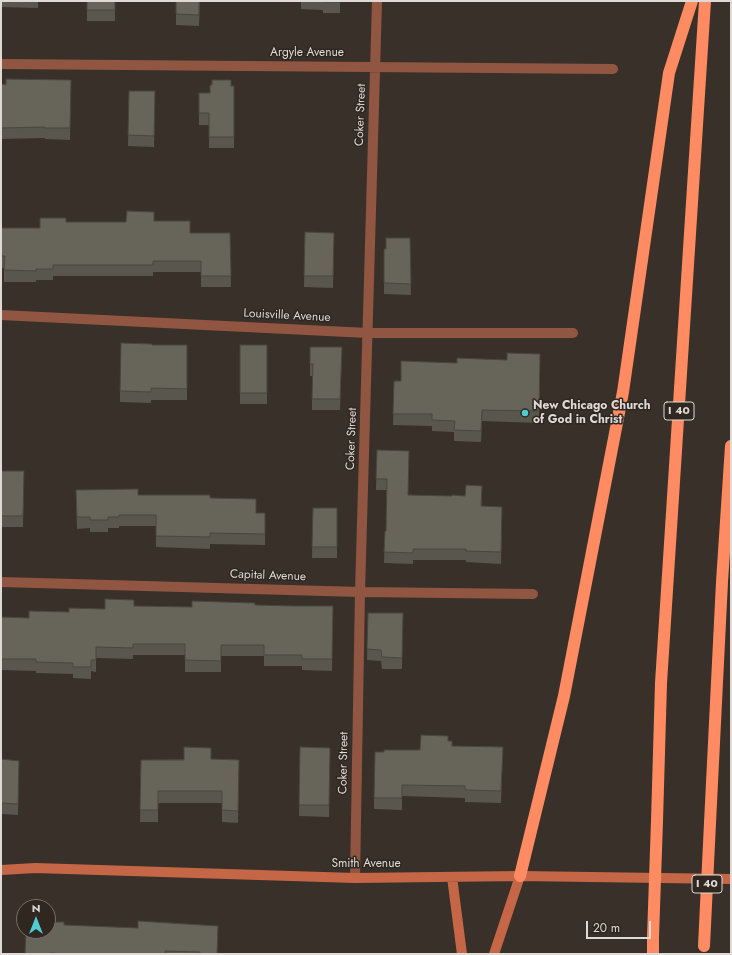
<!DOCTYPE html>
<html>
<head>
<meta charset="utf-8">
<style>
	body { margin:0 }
	#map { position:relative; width:732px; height:955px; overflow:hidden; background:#393129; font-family:Jost,sans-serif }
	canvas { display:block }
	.frame { position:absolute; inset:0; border:2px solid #dfdad5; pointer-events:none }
	.north { position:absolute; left:16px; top:899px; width:40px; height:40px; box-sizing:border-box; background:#2f2720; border:1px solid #756f68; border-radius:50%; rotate:0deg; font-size:11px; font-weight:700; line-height:16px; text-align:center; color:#dfdad5 }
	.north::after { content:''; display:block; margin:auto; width:14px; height:18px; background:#51ccd5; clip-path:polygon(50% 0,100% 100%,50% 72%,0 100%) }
	.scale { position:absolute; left:586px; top:921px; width:65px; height:18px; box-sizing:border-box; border:2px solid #dfdad5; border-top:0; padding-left:5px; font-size:12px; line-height:14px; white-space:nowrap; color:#dfdad5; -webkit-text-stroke:3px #2f2720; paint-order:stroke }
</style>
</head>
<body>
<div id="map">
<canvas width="732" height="955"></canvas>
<div class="frame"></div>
<div class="north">N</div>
<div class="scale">20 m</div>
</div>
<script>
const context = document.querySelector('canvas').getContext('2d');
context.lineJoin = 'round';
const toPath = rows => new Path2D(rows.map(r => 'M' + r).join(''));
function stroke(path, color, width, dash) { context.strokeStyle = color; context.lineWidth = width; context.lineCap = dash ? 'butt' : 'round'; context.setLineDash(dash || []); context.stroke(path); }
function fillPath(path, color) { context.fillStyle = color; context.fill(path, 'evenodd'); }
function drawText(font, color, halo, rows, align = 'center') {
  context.font = font + ' Jost,sans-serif'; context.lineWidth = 3; context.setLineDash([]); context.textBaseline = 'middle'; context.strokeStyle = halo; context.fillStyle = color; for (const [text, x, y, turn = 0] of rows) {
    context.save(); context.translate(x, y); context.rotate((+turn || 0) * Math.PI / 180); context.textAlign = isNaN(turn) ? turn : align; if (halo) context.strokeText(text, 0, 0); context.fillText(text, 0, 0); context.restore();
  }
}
stroke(toPath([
	[1,64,613,69],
	[1,315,368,333,573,333],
	[1,582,360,592,533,594],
	[355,878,360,592,377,1]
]), '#915641', 10);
stroke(toPath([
	[1,870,35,868,355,878,520,876,731,879],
	[452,877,462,954],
	[494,954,520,876]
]), '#c56746', 10);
stroke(toPath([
	[657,821,661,683,705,1],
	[710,823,722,582,731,446],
	[520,876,564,696,623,392,669,73,692,1],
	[653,954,653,937]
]), '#ff8b62', 12);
stroke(toPath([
	[653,937,657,821],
	[704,946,710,823]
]), '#ff8b62', 12);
fillPath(toPath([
	[1,1,38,1,38,8,1,7],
	[87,1,115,1,115,21,87,21],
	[176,1,200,1,199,26,176,25],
	[301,1,340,1,340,13,323,13,323,10,301,9],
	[71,80,70,140,45,139,45,138,1,139,1,84],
	[231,86,234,86,234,148,209,148,209,125,199,125,199,93,210,93],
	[129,91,155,102,154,147,128,146],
	[154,221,190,233,230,233,231,287,201,287,201,272,153,272,153,276,53,276,53,280,36,280,36,282,4,282,4,268,1,268,1,228,40,228,66,222,126,222],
	[305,232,334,233,333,288,304,287],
	[410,238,411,295,384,294,384,249,386,249],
	[187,345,187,400,151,400,151,403,120,402,120,391],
	[240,345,267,345,267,404,240,404],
	[310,347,342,347,340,410,312,410,312,376,310,376],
	[540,354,539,423,482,421,481,442,454,441,454,432,432,431,432,426,393,425,394,381,401,381,457,363,507,360],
	[377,450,408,495,482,498,482,506,502,507,501,564,466,562,466,560,413,560,413,564,384,563,385,531,386,531,387,490,376,490],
	[1,471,24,471,23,527,1,527],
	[76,490,138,495,210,498,256,513,265,513,265,545,210,544,210,549,156,547,156,526,119,526,119,528,108,528,108,532,90,532,90,528,77,529],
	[313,508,337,508,337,558,312,558],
	[255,605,293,606,333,606,332,671,302,670,302,666,264,666,264,656,221,656,221,672,185,672,185,655,133,655,133,659,96,658,96,672,91,671,91,679,73,678,73,674,36,673,36,671,1,670,1,617,29,618,69,612,134,606,192,607],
	[368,613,403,613,402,669,382,669,381,661,367,660],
	[448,741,452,746,503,747,501,803,465,802,465,798,402,796,402,810,374,809,374,798,384,752,420,750],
	[300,747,330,748,329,817,299,816],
	[1,759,19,772,18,815,2,814,2,816,1,816],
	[211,759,239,760,238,823,222,822,222,803,158,803,158,822,140,822,141,760],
	[64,925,218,937,217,954,25,954]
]), '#59564d');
fillPath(toPath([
	[482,410,482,421,481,442,481,431]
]), '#48463e');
const building = toPath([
	[87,1,115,1,115,10,87,10,87,1],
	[176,1,199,1,199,15,176,14,176,1],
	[323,1,340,1,340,2,323,2,323,1],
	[6,79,71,80,70,128,45,128,45,127,1,128,1,84,6,85,6,79],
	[212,80,231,80,231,86,234,86,234,137,209,137,209,113,199,113,199,93,210,93,210,85,212,85,212,80],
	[129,91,155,91,154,136,128,135,129,91],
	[127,211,154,212,154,221,190,221,190,233,230,233,231,276,201,276,201,261,153,261,153,265,53,265,53,269,36,269,36,271,4,270,5,256,1,256,1,228,40,228,40,218,66,218,66,222,126,222,127,211],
	[305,232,334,233,333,276,304,276,305,232],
	[386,238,410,238,411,284,384,283,384,249,386,249,386,238],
	[121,343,152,344,152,345,187,345,187,389,151,388,151,392,120,391,121,343],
	[240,345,267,345,267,393,240,393,240,345],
	[310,347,342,347,340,399,312,399,313,364,310,364,310,347],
	[507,353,540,354,539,411,482,410,481,431,454,430,455,421,432,420,432,414,393,414,394,381,401,381,401,361,457,363,457,358,507,360,507,353],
	[377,450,409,451,408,495,452,496,452,495,465,496,466,485,482,486,481,506,502,507,501,552,466,551,466,549,413,549,413,553,384,552,385,531,386,531,387,479,376,479,377,450],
	[1,471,24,471,23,516,1,516,1,471],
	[138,489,138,495,210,495,210,498,256,499,256,513,265,513,265,534,210,533,210,537,156,536,156,515,119,515,119,517,108,517,108,520,90,520,90,517,77,517,76,490,138,489],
	[313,508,337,508,337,547,312,547,313,508],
	[105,599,134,600,134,606,192,607,192,601,255,603,255,605,293,606,333,606,332,659,302,659,302,655,264,655,264,645,221,645,221,661,185,660,185,644,133,644,133,648,96,647,96,660,91,660,91,667,73,667,73,663,36,662,36,659,1,659,1,617,29,618,29,611,69,612,69,608,105,609,105,599],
	[368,613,403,613,402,658,382,657,381,650,367,649,368,613],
	[421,735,448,736,448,741,452,741,452,746,503,747,501,791,465,790,465,786,402,785,402,798,374,798,375,752,384,752,384,750,420,750,421,735],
	[184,747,211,748,211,759,239,760,238,811,222,810,222,791,158,791,158,810,140,810,141,760,184,760,184,747],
	[300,747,330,748,329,805,299,805,300,747],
	[1,759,19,761,18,804,2,803,2,805,1,805,1,759],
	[138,921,218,926,217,954,200,954,200,952,165,951,165,954,70,954,50,953,50,954,25,954,26,931,48,931,48,922,64,922,64,925,138,928,138,921]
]);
fillPath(building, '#676459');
stroke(building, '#48463e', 1);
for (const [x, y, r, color] of [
	[525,413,4,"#51ccd5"]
]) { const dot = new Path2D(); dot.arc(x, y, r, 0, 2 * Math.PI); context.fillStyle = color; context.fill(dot); stroke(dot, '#2f2720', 1.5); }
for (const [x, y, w] of [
	[679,411,30],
	[707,884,30]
]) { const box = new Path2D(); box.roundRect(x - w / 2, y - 9, w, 18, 3); context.fillStyle = '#2f2720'; context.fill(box); stroke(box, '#dfdad5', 1); }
drawText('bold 11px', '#dfdad5', null, [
	["I 40",679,411],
	["I 40",707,884]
]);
drawText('12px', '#dfdad5', '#2f2720', [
	["Argyle Avenue",307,53],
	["Coker Street",361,115,-88],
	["Louisville Avenue",287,316,3],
	["Coker Street",352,439,-88],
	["Capital Avenue",268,576,2],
	["Coker Street",344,763,-89],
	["Smith Avenue",366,864]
]);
drawText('bold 12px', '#dfdad5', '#2f2720', [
	["New Chicago Church",533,406],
	["of God in Christ",533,420]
], 'left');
</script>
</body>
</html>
